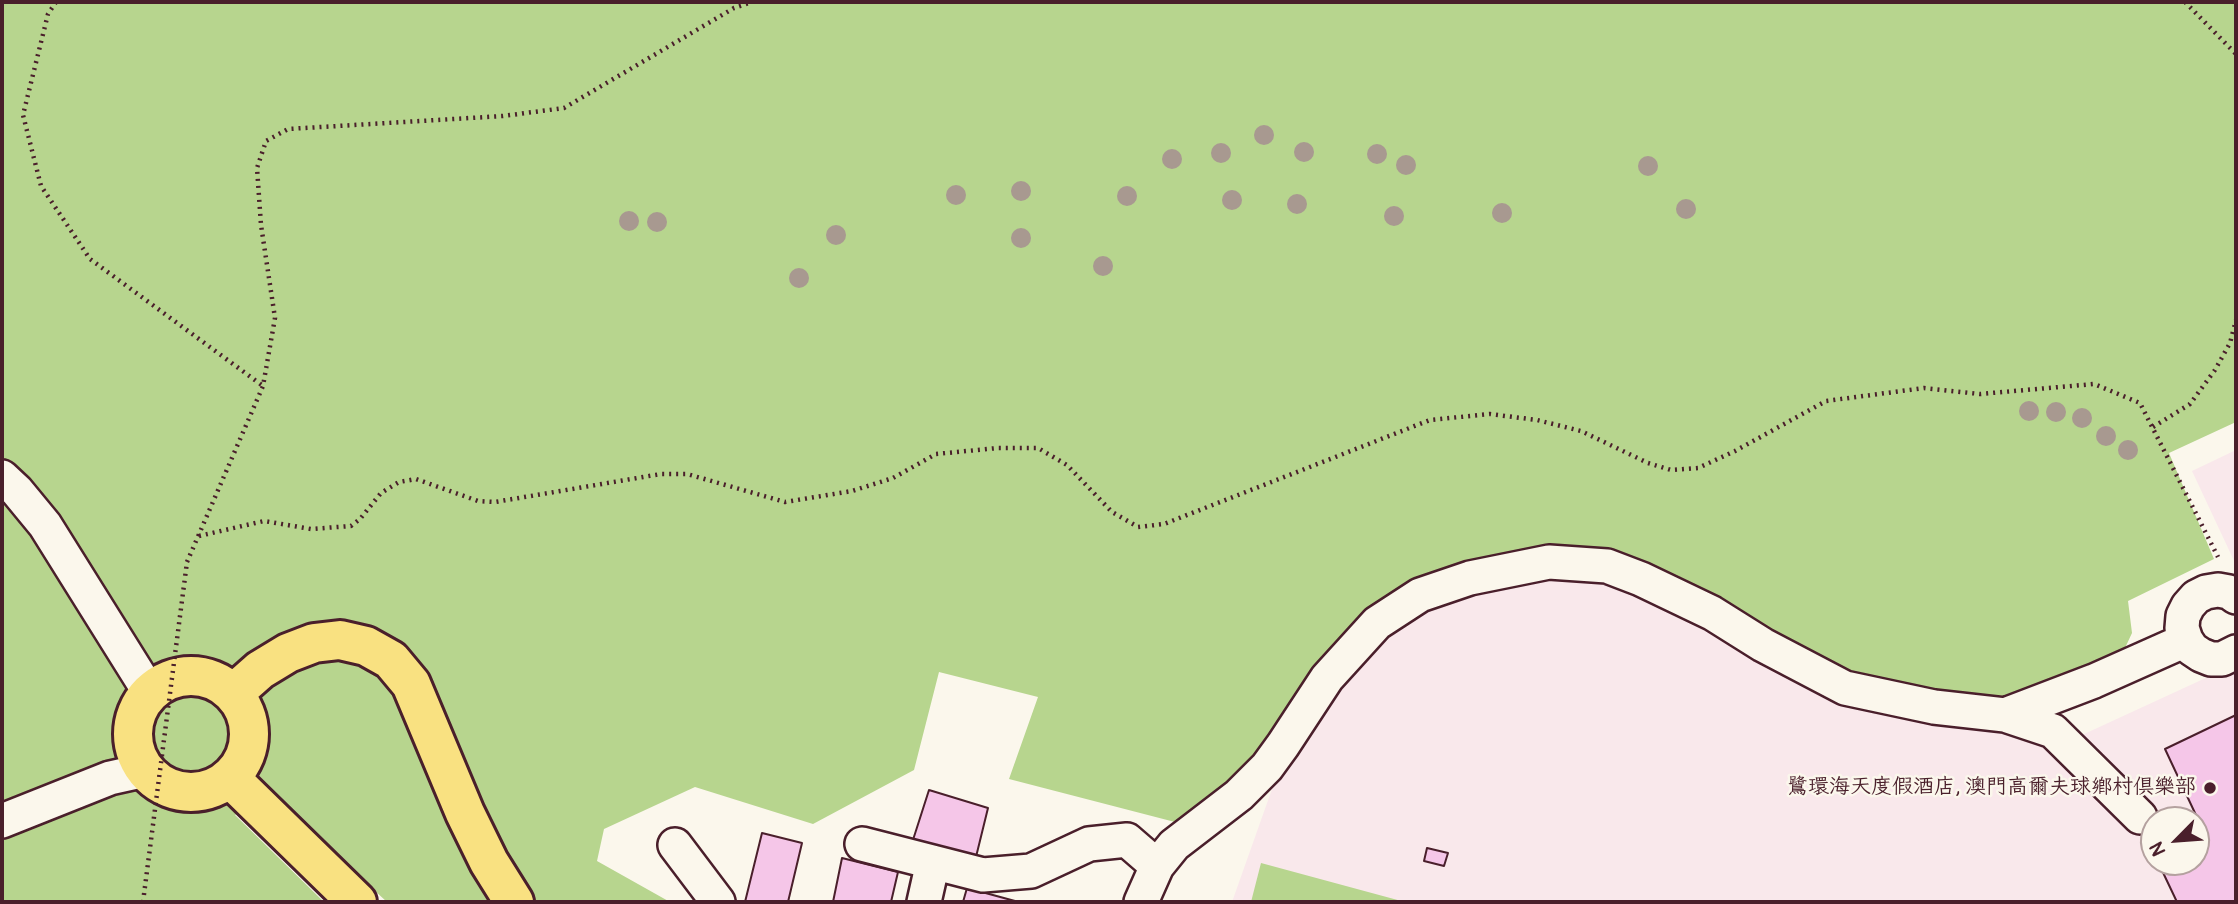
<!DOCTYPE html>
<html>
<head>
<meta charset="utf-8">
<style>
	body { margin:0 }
	#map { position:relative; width:2238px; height:904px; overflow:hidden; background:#fbf7ec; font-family:Pangolin,sans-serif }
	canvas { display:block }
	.frame { position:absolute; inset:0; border:4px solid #4a1f2b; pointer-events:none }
	.north { position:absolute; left:2140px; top:806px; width:70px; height:70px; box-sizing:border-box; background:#fbf7ec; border:2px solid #b4a19f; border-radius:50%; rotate:245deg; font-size:19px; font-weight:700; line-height:28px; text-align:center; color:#4a1f2b }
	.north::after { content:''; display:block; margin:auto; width:24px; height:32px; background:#4a1f2b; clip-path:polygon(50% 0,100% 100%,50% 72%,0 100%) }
</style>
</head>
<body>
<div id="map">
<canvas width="2238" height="904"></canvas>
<div class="frame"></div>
<div class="north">N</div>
</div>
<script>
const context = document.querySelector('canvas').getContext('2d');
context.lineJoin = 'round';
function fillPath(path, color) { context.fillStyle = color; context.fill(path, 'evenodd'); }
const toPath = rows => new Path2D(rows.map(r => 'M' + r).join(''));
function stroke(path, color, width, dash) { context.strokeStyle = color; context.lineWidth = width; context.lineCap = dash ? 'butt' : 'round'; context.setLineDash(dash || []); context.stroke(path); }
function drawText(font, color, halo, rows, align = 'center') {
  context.font = font + ' Pangolin,"LXGW WenKai TC",sans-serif'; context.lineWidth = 5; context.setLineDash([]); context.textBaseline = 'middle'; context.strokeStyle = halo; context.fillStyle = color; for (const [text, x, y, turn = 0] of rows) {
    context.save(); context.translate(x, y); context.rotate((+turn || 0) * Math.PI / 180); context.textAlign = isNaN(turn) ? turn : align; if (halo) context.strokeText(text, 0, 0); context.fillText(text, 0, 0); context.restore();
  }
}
fillPath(toPath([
	[2236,450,2236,565,2192,471],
	[1561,575,1609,577,2061,721,2082,735,2236,664,2236,902,1232,902,1283,758,1370,639,1458,593],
	[2154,820,2196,820,2196,862,2154,862]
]), '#f9e8eb');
fillPath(toPath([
	[2,2,2236,2,2236,422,2169,453,2214,559,2128,601,2132,633,2118,663,2005,715,1845,688,1607,566,1420,595,1198,828,1009,779,1038,697,939,672,914,770,813,824,695,787,604,829,597,861,670,902,387,902,267,791,235,815,324,902,2,902],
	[1261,863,1405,902,1251,902]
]), '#b7d58e');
const building = toPath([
	[2236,715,2236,902,2177,902,2158,862,2196,862,2196,831,2202,828,2165,749,2236,715],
	[929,790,988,808,975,861,912,843,929,790],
	[762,833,802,843,788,902,745,902,762,833],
	[1427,848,1448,853,1444,866,1424,861,1427,848],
	[842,858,898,872,891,902,833,902,842,858],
	[967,888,1015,901,1015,902,963,902,967,888]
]);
fillPath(building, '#f5c6e8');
stroke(building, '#4a1f2b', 2);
const minor = toPath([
	[2,477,17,491,45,525,150,693],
	[2236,597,2229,592,2218,590,2206,592,2196,597,2188,606,2183,616,2182,628,2186,640,2192,649,2201,655,2211,659,2222,659,2236,652],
	[2005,715,2094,681,2186,640],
	[2,821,110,778,137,772,150,774],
	[862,844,983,875,1031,871,1089,844,1127,840,1157,866],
	[675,845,718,902],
	[924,902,933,862],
	[1141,902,1157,866,1174,845,1239,795,1267,767,1283,745,1327,678,1377,623,1420,595,1470,578,1549,562,1607,566,1641,579,1712,613,1763,645,1845,688,1934,707,2005,715,2053,731,2140,817]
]);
const major = toPath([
	'133 734a58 58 0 1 1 116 0a58 58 0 1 1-116 0Z',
	[234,693,260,670,288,653,314,643,340,640,366,646,391,660,411,684,465,813,489,862,514,902],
	[230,778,357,902]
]);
stroke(minor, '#4a1f2b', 38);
stroke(major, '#4a1f2b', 44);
stroke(toPath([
	[56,2,48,14,23,115,41,186,90,259,263,386],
	[2185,2,2236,54],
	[2153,427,2190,404,2215,370,2230,343,2236,320],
	[199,536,264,521,311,529,351,526,360,519,381,493,399,482,416,479,478,501,495,502,661,474,687,474,785,502,852,491,893,478,936,454,998,448,1038,448,1067,465,1112,512,1138,527,1164,524,1430,420,1490,414,1537,420,1581,431,1648,463,1671,470,1698,468,1735,451,1826,401,1924,388,1980,394,2094,384,2140,403,2218,557],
	[187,562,263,386,275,318,261,225,257,168,266,141,288,129,503,116,564,108,734,8,752,2]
]), '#4a1f2b', 4.5, [2, 5]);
stroke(minor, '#fbf7ec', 33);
stroke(major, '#f9e181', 38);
stroke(toPath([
	[143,902,187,562]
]), '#4a1f2b', 4.5, [2, 5]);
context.fillStyle = '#a89990';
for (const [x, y] of [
	[1264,135],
	[1304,152],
	[1221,153],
	[1377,154],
	[1172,159],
	[1406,165],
	[1648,166],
	[1021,191],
	[956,195],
	[1127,196],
	[1232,200],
	[1297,204],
	[1686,209],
	[1502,213],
	[1394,216],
	[629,221],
	[657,222],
	[836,235],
	[1021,238],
	[1103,266],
	[799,278],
	[2029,411],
	[2056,412],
	[2082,418],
	[2106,436],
	[2128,450]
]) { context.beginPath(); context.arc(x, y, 10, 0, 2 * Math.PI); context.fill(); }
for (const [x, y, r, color] of [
	[2210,788,7,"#4a1f2b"]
]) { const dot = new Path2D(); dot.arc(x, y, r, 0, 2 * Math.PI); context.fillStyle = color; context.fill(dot); stroke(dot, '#fbf7ec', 2.5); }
drawText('21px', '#4a1f2b', '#fbf7ec', [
	["鷺環海天度假酒店, 澳門高爾夫球鄉村俱樂部",2196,788]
], 'right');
</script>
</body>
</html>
